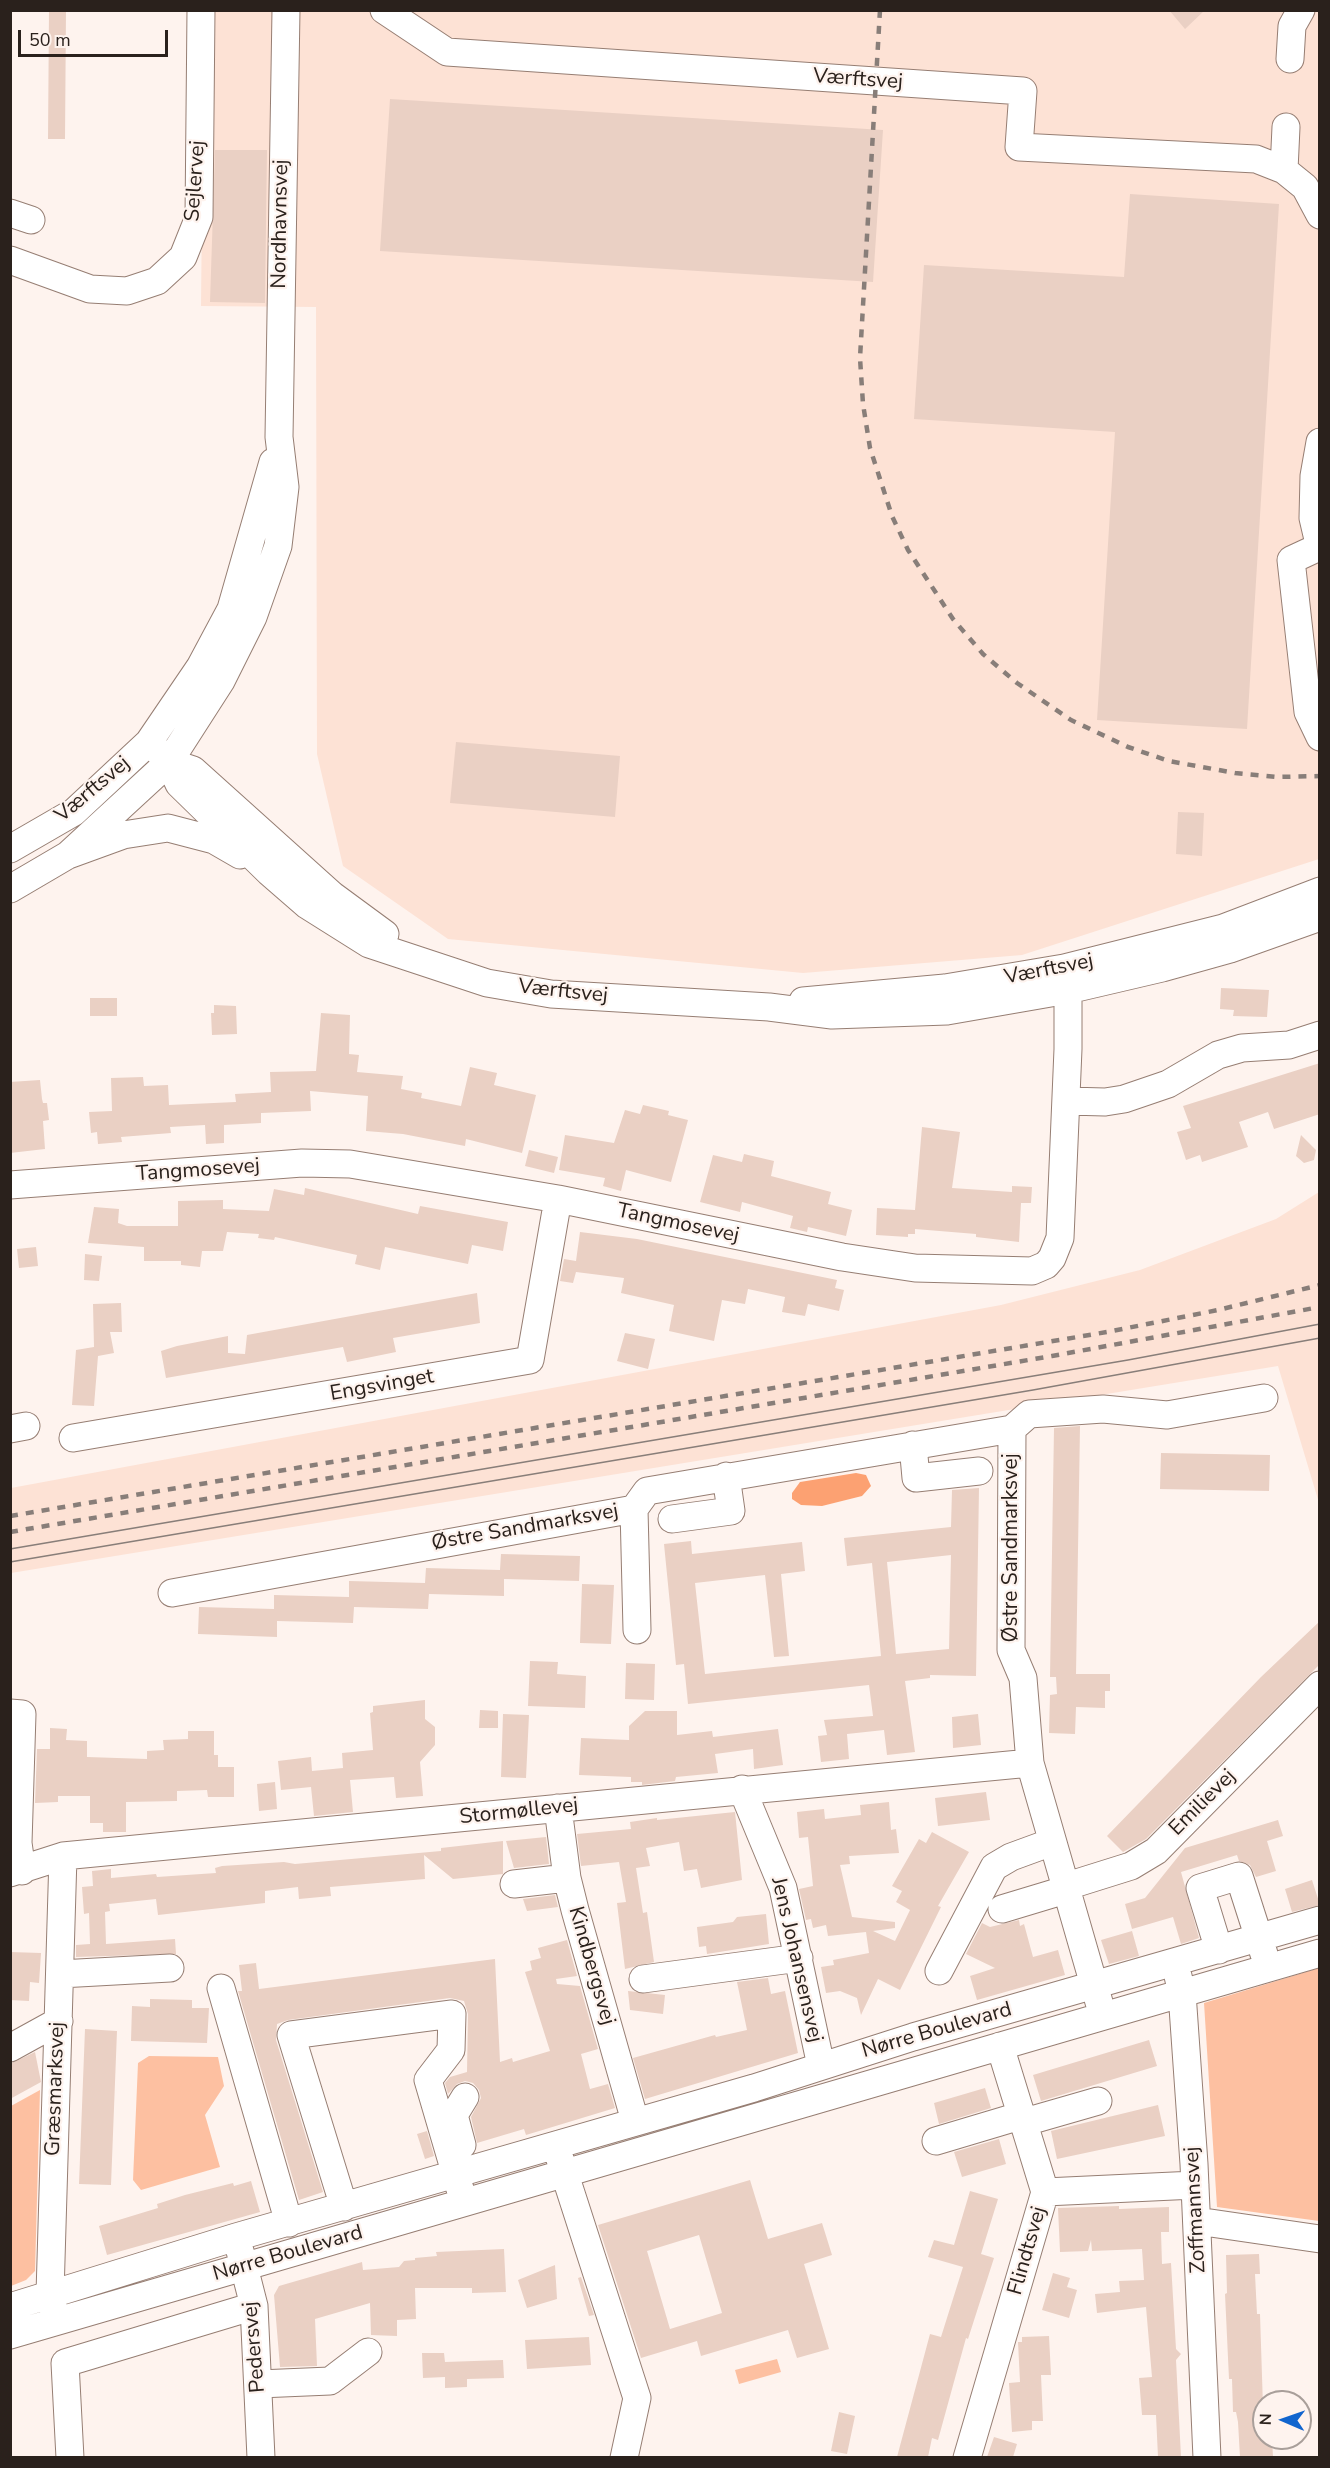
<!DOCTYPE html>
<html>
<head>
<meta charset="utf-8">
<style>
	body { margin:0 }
	#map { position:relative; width:1330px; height:2468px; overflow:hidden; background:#fef3ee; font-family:"Nunito Sans",sans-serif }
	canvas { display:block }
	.frame { position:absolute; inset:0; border:12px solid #2a211c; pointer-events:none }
	.north { position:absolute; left:1252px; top:2390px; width:60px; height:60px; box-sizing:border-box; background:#fef3ee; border:2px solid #a99f9a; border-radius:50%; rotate:272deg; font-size:16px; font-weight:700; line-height:24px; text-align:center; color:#2a211c }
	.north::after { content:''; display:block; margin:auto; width:21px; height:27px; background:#1165ce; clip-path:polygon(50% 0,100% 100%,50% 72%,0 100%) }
	.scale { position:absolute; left:18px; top:30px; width:150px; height:27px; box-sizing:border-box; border:3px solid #2a211c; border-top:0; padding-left:8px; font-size:18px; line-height:21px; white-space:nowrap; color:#2a211c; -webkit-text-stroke:4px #fef3ee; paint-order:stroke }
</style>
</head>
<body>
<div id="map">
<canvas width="1330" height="2468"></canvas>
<div class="frame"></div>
<div class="north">N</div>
<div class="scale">50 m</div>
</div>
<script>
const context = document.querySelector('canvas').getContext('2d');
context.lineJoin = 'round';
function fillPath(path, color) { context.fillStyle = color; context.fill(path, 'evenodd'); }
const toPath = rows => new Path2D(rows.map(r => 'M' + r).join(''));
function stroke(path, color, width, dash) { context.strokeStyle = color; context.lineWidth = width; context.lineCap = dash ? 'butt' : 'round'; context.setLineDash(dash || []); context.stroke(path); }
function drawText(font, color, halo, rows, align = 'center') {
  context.font = font + ' "Nunito Sans",sans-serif'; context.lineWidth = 4.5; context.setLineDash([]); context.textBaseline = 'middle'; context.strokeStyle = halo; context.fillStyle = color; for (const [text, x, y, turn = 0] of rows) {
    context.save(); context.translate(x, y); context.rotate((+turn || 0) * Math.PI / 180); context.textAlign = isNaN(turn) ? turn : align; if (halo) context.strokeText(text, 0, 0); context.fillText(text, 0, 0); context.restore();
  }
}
fillPath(toPath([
	[204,11,1319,11,1319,859,1022,955,803,973,448,939,343,866,317,754,316,307,201,306],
	[1319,1192,1319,1503,1278,1366,11,1573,11,1488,1001,1305,1140,1270,1276,1219]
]), '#fde2d5');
fillPath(toPath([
	[1319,1968,1319,2221,1217,2207,1204,2003],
	[149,2056,218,2057,224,2086,205,2115,220,2167,141,2190,133,2180,138,2063],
	[40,2090,35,2271,26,2280,11,2286,11,2106],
	[777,2359,781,2372,739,2384,735,2370]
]), '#fdc0a1');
fillPath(toPath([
	[856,1473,866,1475,871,1486,862,1496,822,1506,801,1505,792,1499,792,1493,800,1482]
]), '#fca172');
fillPath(toPath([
	[49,10,66,10,65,139,48,139],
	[1169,10,1205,10,1185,29],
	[390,99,883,130,873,282,380,251],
	[215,150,267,150,265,303,210,302],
	[1130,194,1279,204,1247,729,1097,720,1115,432,914,419,924,265,1124,277],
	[456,742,620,756,615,817,450,803],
	[1178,812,1204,813,1202,856,1176,854],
	[1221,988,1269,990,1267,1017,1233,1016,1234,1010,1220,1009],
	[90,998,117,998,117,1016,90,1016],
	[214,1005,236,1006,237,1034,212,1035,211,1013,214,1013],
	[321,1013,350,1015,349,1054,359,1055,357,1072,403,1076,401,1089,422,1093,421,1098,461,1106,470,1067,497,1073,494,1085,536,1095,522,1153,466,1139,465,1146,403,1134,366,1131,368,1096,310,1091,311,1111,261,1113,261,1123,224,1125,224,1143,206,1144,205,1125,170,1127,171,1133,121,1137,122,1142,98,1144,97,1132,91,1133,89,1112,112,1111,111,1078,143,1077,144,1086,168,1085,169,1105,236,1102,235,1094,271,1092,270,1072,316,1071],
	[1320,1063,1320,1114,1274,1129,1268,1112,1239,1122,1248,1147,1202,1162,1200,1155,1186,1160,1177,1132,1191,1128,1183,1106],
	[40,1080,42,1099,43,1103,47,1103,49,1120,43,1121,45,1149,10,1153,10,1082],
	[643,1105,669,1111,668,1115,688,1120,671,1182,626,1170,621,1191,603,1186,605,1178,559,1170,565,1135,614,1143,625,1110,640,1114],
	[922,1127,960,1132,952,1188,1012,1192,1012,1186,1032,1187,1031,1203,1021,1203,1019,1242,976,1237,976,1234,915,1229,915,1234,908,1234,908,1237,876,1235,877,1208,915,1210],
	[1301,1135,1316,1150,1314,1160,1304,1163,1296,1156],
	[529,1150,558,1157,554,1173,525,1166],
	[744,1154,774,1161,771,1176,831,1192,828,1204,852,1210,846,1236,808,1227,807,1232,790,1228,793,1216,742,1202,740,1212,700,1202,713,1155,742,1162],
	[305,1188,418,1214,420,1206,508,1222,503,1251,472,1245,468,1264,385,1247,380,1270,355,1264,357,1255,275,1237,274,1240,258,1238,259,1234,227,1232,223,1251,202,1251,200,1267,181,1265,181,1261,144,1261,144,1247,88,1243,94,1207,119,1209,118,1223,127,1226,178,1226,178,1201,223,1200,223,1209,269,1211,274,1189,304,1195],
	[580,1232,637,1239,837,1280,835,1288,844,1290,839,1311,808,1304,805,1316,782,1312,785,1297,748,1289,745,1304,722,1300,714,1341,669,1331,674,1305,621,1293,624,1278,576,1272,573,1283,560,1281,564,1259,576,1261],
	[36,1247,38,1266,19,1268,17,1249],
	[85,1254,102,1256,99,1281,84,1280],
	[477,1293,480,1323,393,1338,396,1352,347,1362,343,1347,166,1378,161,1351,177,1346,228,1336,228,1353,245,1354,247,1335],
	[121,1303,122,1332,110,1332,114,1353,98,1356,94,1406,72,1405,76,1350,94,1347,93,1304],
	[625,1333,655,1339,648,1369,617,1361],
	[1080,1426,1076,1674,1110,1674,1110,1691,1105,1691,1105,1708,1076,1707,1075,1734,1049,1733,1050,1695,1057,1694,1056,1677,1050,1677,1054,1428],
	[1161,1453,1270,1455,1269,1491,1160,1489],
	[979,1488,976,1676,930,1675,930,1678,905,1681,915,1752,887,1755,884,1730,847,1734,849,1759,821,1762,818,1736,827,1735,824,1720,873,1716,869,1685,688,1704,684,1664,676,1665,664,1544,691,1541,692,1554,802,1542,805,1571,781,1574,789,1656,774,1657,765,1575,695,1583,705,1674,881,1656,872,1563,847,1566,844,1538,951,1527,952,1490],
	[951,1555,949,1649,896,1654,887,1562],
	[501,1554,580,1556,579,1581,504,1579,504,1596,429,1594,428,1609,354,1607,353,1623,277,1621,277,1637,198,1634,199,1607,274,1609,274,1595,349,1597,349,1581,425,1583,426,1568,500,1570],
	[582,1584,614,1585,611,1644,580,1643],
	[1320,1621,1320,1664,1146,1839,1123,1852,1107,1836,1261,1677],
	[530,1661,558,1662,557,1674,586,1676,585,1708,528,1706],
	[626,1663,655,1664,654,1700,625,1699],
	[425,1700,425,1719,435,1727,435,1745,420,1762,423,1796,396,1798,394,1777,350,1780,353,1812,314,1816,311,1787,281,1790,278,1761,311,1757,312,1771,343,1768,342,1753,373,1750,370,1713,373,1712,373,1706],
	[480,1710,498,1711,498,1728,479,1728],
	[645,1711,677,1711,677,1735,712,1731,713,1737,778,1729,783,1765,754,1769,753,1749,715,1754,718,1773,676,1777,675,1781,642,1785,642,1782,631,1782,631,1777,579,1775,581,1738,629,1740,629,1726],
	[503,1714,529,1715,526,1778,501,1777],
	[978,1714,981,1745,953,1748,952,1717],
	[50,1728,67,1729,66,1740,87,1741,87,1757,147,1759,147,1751,164,1750,163,1740,188,1739,188,1731,214,1731,214,1755,218,1755,218,1767,234,1767,234,1797,208,1797,207,1790,177,1791,177,1801,126,1802,126,1832,103,1832,103,1823,90,1823,90,1796,58,1796,58,1802,35,1803,37,1749,50,1749],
	[275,1782,277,1809,259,1811,257,1784],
	[986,1792,990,1820,938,1826,935,1798],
	[889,1802,891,1830,896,1829,899,1853,849,1856,850,1864,840,1865,852,1917,895,1922,895,1928,873,1931,895,1941,910,1910,896,1902,902,1891,892,1886,919,1839,926,1843,932,1832,969,1852,938,1906,941,1907,900,1990,878,1979,861,2015,857,1998,840,1991,826,1993,821,1967,834,1965,833,1960,869,1953,866,1932,828,1936,826,1925,813,1928,811,1919,806,1920,799,1889,813,1886,808,1837,799,1838,797,1812,824,1809,825,1819,861,1815,860,1805],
	[735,1812,742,1880,701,1888,697,1869,684,1871,679,1842,646,1848,650,1866,636,1868,643,1913,647,1912,654,1962,625,1969,617,1903,626,1902,619,1862,581,1866,577,1834,631,1829,630,1822,657,1818,657,1820],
	[1278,1820,1283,1836,1267,1841,1276,1871,1256,1877,1250,1865,1239,1861,1237,1855,1181,1872,1199,1938,1181,1944,1173,1917,1132,1929,1125,1904,1145,1898,1185,1848],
	[546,1837,549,1864,514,1868,506,1841],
	[503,1841,503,1874,453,1879,424,1855,425,1879,330,1887,331,1896,299,1899,298,1887,265,1891,265,1903,158,1915,156,1899,109,1904,110,1911,105,1912,106,1944,175,1939,176,1954,76,1957,76,1945,90,1944,89,1913,84,1914,82,1887,93,1886,92,1871,111,1869,111,1878,156,1874,157,1877,216,1873,215,1868,222,1866,284,1862,295,1864,441,1851,441,1848],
	[1312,1880,1320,1905,1292,1912,1285,1889],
	[555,1895,558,1907,527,1911,523,1899],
	[766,1914,769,1944,707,1954,706,1946,699,1947,697,1927,733,1922,737,1917],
	[1019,1920,1020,1926,1024,1924,1033,1957,1058,1950,1065,1975,977,2000,970,1976,995,1968,966,1954,982,1923,990,1927],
	[1132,1931,1139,1956,1109,1964,1101,1940],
	[567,1940,577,1976,556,1979,557,1984,580,1986,598,2049,581,2054,590,2089,608,2084,615,2108,526,2135,524,2129,477,2143,471,2117,481,2098,479,2090,473,2083,465,2081,457,2084,448,2094,445,2083,450,2077,467,2072,468,2014,464,2001,450,1998,288,2020,277,2024,276,2040,323,2192,299,2200,238,1991,242,1991,239,1965,256,1963,259,1989,495,1959,500,2062,512,2058,513,2062,550,2051,525,1972,532,1970,530,1961,541,1958,538,1948],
	[10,1952,41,1953,39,1983,30,1982,29,2001,10,2000],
	[768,1978,771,1994,785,1991,798,2053,645,2099,633,2058,715,2035,716,2037,747,2030,737,1982],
	[628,1991,665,1995,663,2014,630,2010],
	[150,1999,192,2000,192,2008,209,2008,207,2043,131,2041,132,2006,150,2007],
	[85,2029,117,2031,111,2185,79,2184],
	[1149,2040,1157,2066,1041,2101,1033,2075],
	[35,2052,41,2082,10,2099,10,2064],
	[985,2088,991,2108,939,2124,934,2103],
	[1158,2105,1165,2136,1057,2159,1051,2131],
	[427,2131,434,2156,425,2159,417,2134],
	[999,2139,1006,2164,962,2177,954,2152],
	[750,2180,768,2239,822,2223,832,2255,804,2264,829,2349,797,2358,788,2330,701,2356,697,2341,641,2358,598,2225],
	[699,2235,722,2313,670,2329,647,2251],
	[251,2181,260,2212,107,2255,99,2226,158,2208,157,2204,185,2195,233,2183,234,2186],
	[970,2191,998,2199,981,2254,994,2258,968,2339,966,2338,938,2440,932,2438,928,2457,897,2457,930,2334,941,2337,963,2267,928,2257,934,2240,954,2245],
	[1119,2206,1119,2209,1169,2207,1169,2232,1161,2232,1162,2264,1171,2263,1176,2349,1181,2354,1176,2360,1181,2457,1158,2457,1156,2415,1142,2415,1139,2378,1152,2377,1146,2307,1097,2313,1095,2294,1120,2292,1119,2281,1144,2280,1142,2249,1092,2251,1091,2240,1088,2251,1060,2252,1058,2208],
	[504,2249,506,2292,472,2293,472,2288,415,2288,416,2319,397,2320,397,2336,371,2335,370,2303,315,2319,317,2366,280,2367,274,2295,279,2286,362,2262,363,2270,399,2267,404,2261,415,2260,415,2258,437,2256,436,2252],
	[1259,2254,1260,2274,1255,2274,1257,2314,1260,2314,1264,2438,1272,2438,1273,2457,1240,2457,1238,2422,1236,2412,1233,2412,1232,2379,1229,2379,1225,2294,1227,2293,1226,2255],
	[555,2265,557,2299,527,2308,518,2280],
	[1053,2273,1070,2278,1067,2287,1077,2290,1069,2318,1042,2310],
	[581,2277,594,2315,589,2316,578,2278],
	[1049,2336,1051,2375,1041,2375,1043,2421,1032,2421,1032,2430,1012,2432,1009,2383,1020,2382,1018,2342,1022,2342,1022,2337],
	[589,2337,591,2365,527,2369,525,2340],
	[422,2353,444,2353,445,2362,503,2360,504,2378,467,2379,467,2387,445,2388,445,2377,423,2378],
	[839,2412,855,2416,847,2454,831,2451],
	[994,2437,1017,2444,1013,2457,987,2457]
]), '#ead0c4');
const minor = toPath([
	[384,10,447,52,1023,91,1019,147,1256,159,1284,170,1305,187,1320,215],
	[1290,59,1292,26,1301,10],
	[1284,170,1286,127],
	[10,213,31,220],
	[10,260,90,289,127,291,157,281,183,257,199,217,201,10],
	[1320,442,1314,476,1313,518,1320,548],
	[1319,547,1291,560,1308,712,1320,737],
	[149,742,169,762,179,784,269,872,307,905,369,944,487,983,551,994,769,1007,832,1015,947,1011,1068,990,1162,968,1230,949,1320,917],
	[169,762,193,770,332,895,385,934],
	[10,849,74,812,149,742,200,667,231,609,273,462],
	[68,855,169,762,221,681,253,617,278,546,285,487,279,437,286,10],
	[10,889,68,855,123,835,168,828,214,840,240,855],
	[803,1001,945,988,1064,968,1223,928,1320,891],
	[1067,1101,1105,1102,1124,1099,1168,1084,1218,1055,1242,1048,1289,1045,1320,1035],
	[10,1185,302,1163,350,1164,558,1199,842,1257,915,1268,1032,1271,1046,1265,1052,1258,1060,1238,1068,1049,1068,990,1064,968],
	[10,1429,26,1426],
	[1012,1429,1029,1414,1103,1409,1167,1415,1264,1398],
	[73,1438,530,1360,558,1199],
	[913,1445,916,1478,979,1471],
	[634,1509,637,1630],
	[672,1519,731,1511,726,1476],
	[172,1593,634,1509,647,1491,1012,1429,1011,1650,1023,1678,1030,1763,1103,2016],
	[10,1713,22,1714,18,1843,22,1871],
	[742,1789,783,1888,821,2066],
	[558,1808,567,1878,575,1910,635,2121],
	[10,1873,63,1856,1030,1763],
	[514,1884,567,1878],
	[1064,1887,1131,1866,1156,1851,1320,1685],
	[1002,1909,1065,1890],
	[1219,1950,1200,1888,1239,1876,1264,1954],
	[939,1971,994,1867,1011,1857,1052,1842],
	[60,1974,170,1968],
	[1178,1976,1182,1993,1194,2164,1207,2458],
	[643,1979,799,1958],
	[221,1988,289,2223],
	[10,2048,59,2021],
	[1025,2122,1098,2101],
	[936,2141,1023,2115],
	[462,2145,454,2115,465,2097],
	[559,2156,637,2398,624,2458],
	[1045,2192,1195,2185],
	[344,2207,291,2035,452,2014,451,2050,428,2080,460,2189],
	[1197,2221,1320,2239],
	[240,2251,254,2306,261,2458],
	[10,2307,236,2237,754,2088,913,2037,1320,1920],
	[54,2310,50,2294,63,1856],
	[10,2335,1320,1953],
	[259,2384,330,2381,368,2352],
	[70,2458,65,2363,254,2306],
	[967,2458,1045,2192,1000,2046]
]);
stroke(minor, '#967e73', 29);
stroke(minor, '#fff', 27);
stroke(toPath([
	[10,1549,1128,1360,1320,1324],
	[10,1562,1033,1390,1320,1338]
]), '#887e79', 1.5);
stroke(toPath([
	[880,10,860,358,863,404,870,448,892,516,908,550,953,619,983,654,1017,683,1071,720,1128,747,1169,761,1235,773,1276,777,1320,776],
	[10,1516,1107,1332,1218,1310,1320,1285],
	[10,1532,1052,1356,1320,1307]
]), '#887e79', 4.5, [8, 8]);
drawText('21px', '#2a211c', '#fef3ee', [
	["Værftsvej",858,80,4],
	["Sejlervej",196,181,-86],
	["Nordhavnsvej",281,224,-89],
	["Værftsvej",93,790,-40],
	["Værftsvej",1049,970,-11],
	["Værftsvej",563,992,6],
	["Tangmosevej",198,1171,-4],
	["Tangmosevej",678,1224,12],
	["Engsvinget",382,1386,-10],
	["Østre Sandmarksvej",525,1528,-10],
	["Østre Sandmarksvej",1012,1548,-90],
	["Emilievej",1203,1803,-45],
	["Stormøllevej",519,1812,-6],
	["Jens Johansensvej",796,1960,77],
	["Kindbergsvej",591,1966,74],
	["Nørre Boulevard",937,2031,-16],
	["Græsmarksvej",56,2089,-88],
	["Zoffmannsvej",1196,2210,-93],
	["Flindtsvej",1028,2251,-74],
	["Nørre Boulevard",288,2254,-16],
	["Pedersvej",255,2347,-95]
]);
</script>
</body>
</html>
